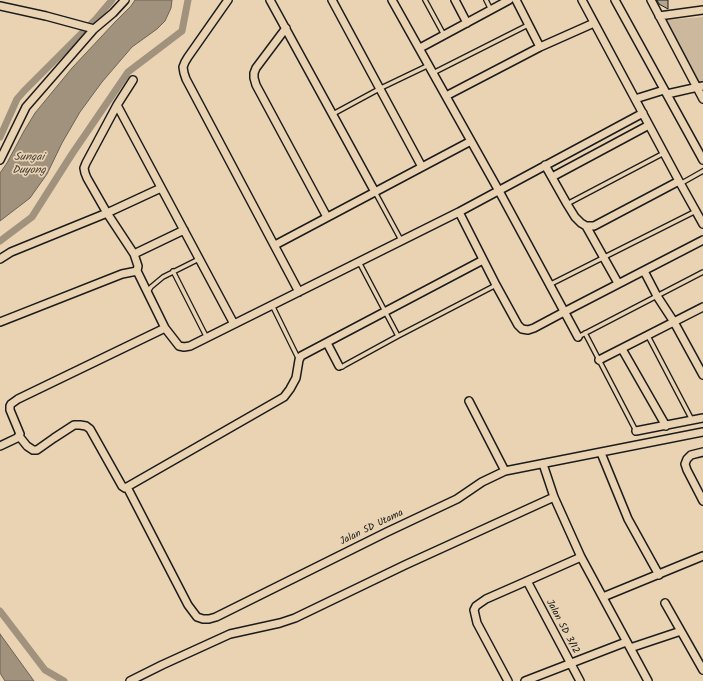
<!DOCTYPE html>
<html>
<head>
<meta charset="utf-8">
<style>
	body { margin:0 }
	canvas { display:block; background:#e9d3b2 }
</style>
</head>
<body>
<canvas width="703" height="681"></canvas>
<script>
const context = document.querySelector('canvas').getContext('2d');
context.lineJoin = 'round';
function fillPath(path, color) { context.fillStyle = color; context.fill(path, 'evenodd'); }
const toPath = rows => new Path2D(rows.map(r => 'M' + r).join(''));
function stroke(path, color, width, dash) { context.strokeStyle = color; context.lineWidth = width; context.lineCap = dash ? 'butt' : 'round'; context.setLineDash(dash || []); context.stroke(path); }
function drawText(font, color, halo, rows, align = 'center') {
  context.font = font + ' Kalam,sans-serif'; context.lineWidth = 3.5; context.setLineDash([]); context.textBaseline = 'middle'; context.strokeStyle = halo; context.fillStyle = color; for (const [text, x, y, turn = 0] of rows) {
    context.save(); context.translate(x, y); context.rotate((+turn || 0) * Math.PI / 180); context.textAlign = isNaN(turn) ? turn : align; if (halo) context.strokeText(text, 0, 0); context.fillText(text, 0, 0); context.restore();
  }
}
fillPath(toPath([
	[703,17,703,82,698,83,667,20]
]), '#cbb89d');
const water = toPath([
	[135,0,172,0,171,8,165,21,157,29,132,47,102,82,80,112,62,143,47,174,30,198,0,221,0,173,7,163,24,131,35,113,72,68,115,22,131,6,135,0],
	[0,634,34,681,5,681,0,673,0,634]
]);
fillPath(water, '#a1927d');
stroke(water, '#6c6356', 1);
stroke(toPath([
	[0,137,17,99,24,91,96,19,112,0],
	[0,241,32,217,72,154,128,72,182,31,188,0],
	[0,611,45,670,64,681]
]), '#a1927d', 7);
const building = toPath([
	[657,0,668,0,668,9,659,4,657,0]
]);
fillPath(building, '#b6a58d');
stroke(building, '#1c1c1c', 1);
const service = toPath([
	[425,0,444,35],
	[486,0,491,10],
	[433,73,528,25],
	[333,114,381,88,429,65],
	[680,184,703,171],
	[375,192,401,240],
	[567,204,664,153],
	[359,262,398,336],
	[173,271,207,338],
	[549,285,696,211],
	[147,293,151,287,163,277,199,259],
	[272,305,299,360],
	[585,333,636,431],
	[648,336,692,420],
	[578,337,703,272],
	[339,366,342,367,345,365,398,336,496,285]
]);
const minor = toPath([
	[228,0,188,57,185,62,183,67,184,73,186,79,299,292],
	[270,0,375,192],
	[332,0,422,167],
	[392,0,499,191,578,337],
	[455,0,467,23],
	[516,0,540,47],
	[582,0,679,181,703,224],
	[615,0,703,160],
	[651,0,703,99],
	[0,6,46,16,94,29],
	[659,16,703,10],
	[286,28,256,68,254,73,254,78,256,85,327,217],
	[420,48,509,0],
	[133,80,117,105,86,163,84,168,85,173,87,178,107,213,134,254,138,266,137,271],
	[667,94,703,86],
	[446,96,540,47,594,23],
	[635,99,664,90],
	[117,105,234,324],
	[0,160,26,107,94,29,113,13,125,0],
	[545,165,567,204,575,217,581,223,586,226,594,226,679,181],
	[552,177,649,125],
	[459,212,496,285,518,325,522,329,528,330,534,328,564,312,703,240],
	[586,226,618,283],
	[275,245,471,141],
	[134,254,184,230],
	[0,259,11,252,107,213,161,188],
	[644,271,657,296,674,322,703,375],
	[0,322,122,274,137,271,165,328,179,346,184,347,190,346,459,212,643,113],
	[327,343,339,366],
	[622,349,666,426],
	[599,360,703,307],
	[469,401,505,471],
	[636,431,703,418],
	[19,436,27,446,33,450,37,450,54,438,74,425,80,425,86,426,90,429,122,486,125,488,127,487,284,397,290,389,296,378,299,360,301,356,483,260],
	[0,446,17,438,20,434,10,410,10,406,11,404,18,399,165,328],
	[703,452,691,455,687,459,685,464,687,470,703,501],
	[601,453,628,519,659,575],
	[543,464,554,497,581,557,648,681],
	[127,487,188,605,197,617,203,619,209,619,216,617,387,532,457,499,482,482,505,471,703,432],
	[527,581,580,681],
	[603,597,703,556],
	[665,603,703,670],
	[630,648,681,631],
	[130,681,162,665,230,634,280,623,295,618,405,565,554,497],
	[508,681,477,623,474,610,476,606,486,599,527,581,581,557],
	[525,681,626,642]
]);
stroke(service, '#1c1c1c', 6);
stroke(minor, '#1c1c1c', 10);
stroke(service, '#e9d3b2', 3.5);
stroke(minor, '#e9d3b2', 7);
drawText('10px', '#1c1c1c', '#e9d3b2', [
	["Jalan SD Utama",372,528,-26],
	["Jalan SD 3/12",562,627,62]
]);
drawText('italic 11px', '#443f39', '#e9d3b2', [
	["Sungai",29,158],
	["Duyong",29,171]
]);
</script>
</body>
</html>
